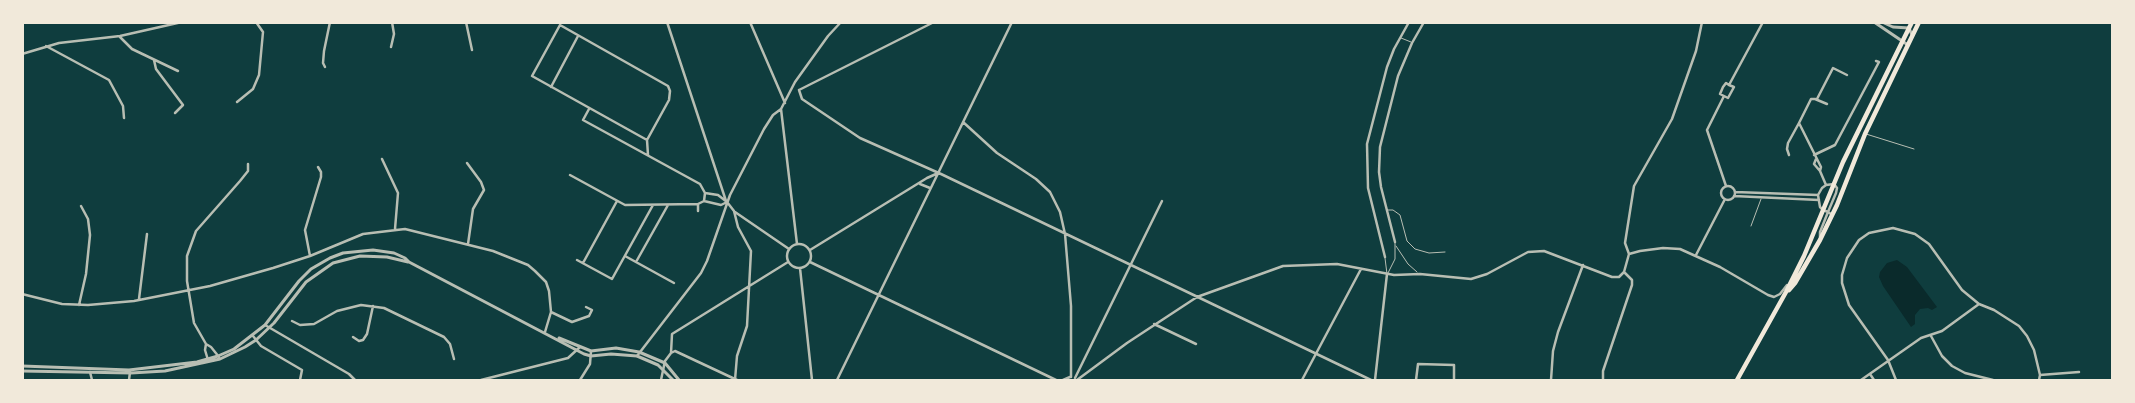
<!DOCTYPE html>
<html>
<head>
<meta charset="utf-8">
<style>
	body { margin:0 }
	#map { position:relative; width:2135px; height:403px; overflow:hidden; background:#0f3d3e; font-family:Manrope,sans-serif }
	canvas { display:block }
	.frame { position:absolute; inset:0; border:24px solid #f1e9da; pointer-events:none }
</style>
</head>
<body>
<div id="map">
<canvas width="2135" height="403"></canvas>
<div class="frame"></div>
</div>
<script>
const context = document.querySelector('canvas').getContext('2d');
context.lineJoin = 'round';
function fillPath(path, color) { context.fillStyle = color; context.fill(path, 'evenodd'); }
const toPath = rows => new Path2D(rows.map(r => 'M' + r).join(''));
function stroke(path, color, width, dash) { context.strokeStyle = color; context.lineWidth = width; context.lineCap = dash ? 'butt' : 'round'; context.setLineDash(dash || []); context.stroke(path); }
fillPath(toPath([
	[1897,260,1907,267,1937,307,1932,310,1928,308,1920,309,1915,315,1915,324,1911,327,1883,286,1879,277,1880,272,1887,263]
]), '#0a2a2b');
stroke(toPath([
	[1401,38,1411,42],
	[1866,134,1914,149],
	[1387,210,1393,210,1400,215,1407,241,1415,249,1429,253,1445,252],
	[1751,226,1761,199],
	[1396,246,1408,264,1417,272],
	[1385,258,1387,274],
	[1388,273,1395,259,1395,242]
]), '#b8beb3', 1);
stroke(toPath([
	[466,22,472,50],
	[667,22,726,201],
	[750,22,785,103],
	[120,37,132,49,178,71],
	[46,46,109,80,123,106,124,118],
	[391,47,394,34,392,22],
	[22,54,59,43,120,36,182,22],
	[154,60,156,69,183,105,175,113],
	[325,67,323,63,324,51,330,22],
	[551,87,578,36],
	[799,90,802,99,860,138,941,174,1371,380],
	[799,90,934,22],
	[1724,96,1707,130,1726,186],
	[1724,96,1720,94,1723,87,1726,83,1729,85,1763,22],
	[1724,96,1728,98,1734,87,1729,85],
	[1817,99,1833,68,1847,75],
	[237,102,253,89,259,75,263,32,256,22],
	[589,109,583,120,700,184,705,193,704,201,721,205,727,202],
	[781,109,797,244],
	[963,122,997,153,1036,179,1050,192,1060,212,1065,234,1071,306,1071,377],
	[647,140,532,76,560,25,668,86,670,91,669,100,647,140,648,155],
	[1789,155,1787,149,1788,143,1799,123],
	[1814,155,1835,145,1879,62,1876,61],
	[382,159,398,193,395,229],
	[1816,159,1814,164,1820,171],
	[467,163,481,182,484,190,473,209,468,244],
	[570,175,625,205,698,204,704,201],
	[920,184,930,188],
	[1826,185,1820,171,1821,167,1799,123,1811,99,1815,99,1827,104],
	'1721 193a7 7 0 1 1 14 0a7 7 0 1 1-14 0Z',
	[1735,192,1818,195],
	[705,193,718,195,727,202,734,211,738,227,751,251,747,326,737,356,735,380],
	[1734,196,1819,200],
	[698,204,698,211],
	[735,212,789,249],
	[1820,237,1820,232,1828,212,1836,193,1837,188,1834,184,1826,185,1822,188,1818,195,1820,207,1823,210,1828,212,1831,214],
	[1395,242,1381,187,1379,172,1380,147,1398,76,1412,43,1424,22],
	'787 256a12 12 0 1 1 24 0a12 12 0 1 1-24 0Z',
	[810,250,927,178,936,174],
	[1629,254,1640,251,1663,248,1680,249,1720,267,1768,295,1774,297,1780,294,1787,285],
	[1696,255,1725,199],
	[310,256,305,230,321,177,321,172,318,167],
	[625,256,674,283],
	[1385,257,1368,188,1367,144,1387,67,1394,49,1409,22],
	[577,260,612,279,653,205],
	[636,262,668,205],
	[810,262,1056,380],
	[583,263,617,201],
	[800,268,812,380],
	[1624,272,1629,254,1625,243,1634,186,1672,119,1696,51,1702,22],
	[22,294,62,304,88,305,134,301,210,286,273,268,310,256,363,234,405,229,493,251,528,265,535,271,546,282,549,291,551,312,545,332],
	[139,299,147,234],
	[79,305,86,274,90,235,88,219,81,206],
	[551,312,572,322,589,316,592,310,586,307],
	[292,321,300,325,314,324,337,311,361,305,384,308,444,337,450,344,454,359],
	[1154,324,1196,344],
	[265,325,349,374,355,380],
	[253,336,261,346,302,370,300,380],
	[1931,336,1942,356,1952,366,1965,373,1993,380],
	[353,337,359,341,363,340,367,334,373,306],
	[206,344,205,350,208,360],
	[671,353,675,351,737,380],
	[637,356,701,273,707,261,730,195,764,129,773,115,781,109,795,82,828,36,841,22],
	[219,357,211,347,206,344,194,323,187,281,187,256,196,231,240,181,248,171,248,164],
	[90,372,92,380],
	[1870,374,1874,380],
	[2040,375,2079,372],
	[1075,378,1162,201],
	[129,380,130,372],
	[481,380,568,358,580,347],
	[580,380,590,364,591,351],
	[661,380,665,361,671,353,672,334,788,262],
	[837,380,1012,22],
	[1063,380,1070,377],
	[1077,380,1127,343,1197,297,1283,266,1337,264,1394,275,1420,274,1471,279,1487,274,1528,252,1544,251,1612,277,1619,277,1624,272],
	[1302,380,1361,269],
	[1375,380,1387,274],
	[1416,380,1418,364,1454,365,1454,380],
	[1551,380,1553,351,1558,332,1583,265],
	[1603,380,1603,371,1632,285,1632,280,1624,272],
	[1861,380,1921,338,1942,331,1979,304],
	[1896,380,1888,360,1849,305,1842,283,1842,275,1847,258,1859,240,1869,233,1893,228,1915,234,1929,244,1962,290,1979,304,1994,310,2019,326,2027,336,2034,350,2040,375,2039,380]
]), '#b8beb3', 2.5);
stroke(toPath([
	[1874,22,1908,45],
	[1882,22,1893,27,1909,28,1912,35],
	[559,338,591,351,616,348,639,352,665,363,679,380],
	[22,366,129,370,197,362,218,356,234,349,265,325,299,281,311,269,330,258,343,253,373,250,394,253,405,258,409,262,584,354,591,356,611,354,637,356,658,365,673,380],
	[22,371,131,373,165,371,220,359,245,347,256,340,274,323,306,282,333,263,360,256,387,257,408,262]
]), '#b8beb3', 3);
stroke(toPath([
	[1789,290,1795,283,1820,240,1837,205,1865,134,1919,22],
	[1737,380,1786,292,1804,256,1843,162,1912,22]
]), '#f1e9da', 4.5);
</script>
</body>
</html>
